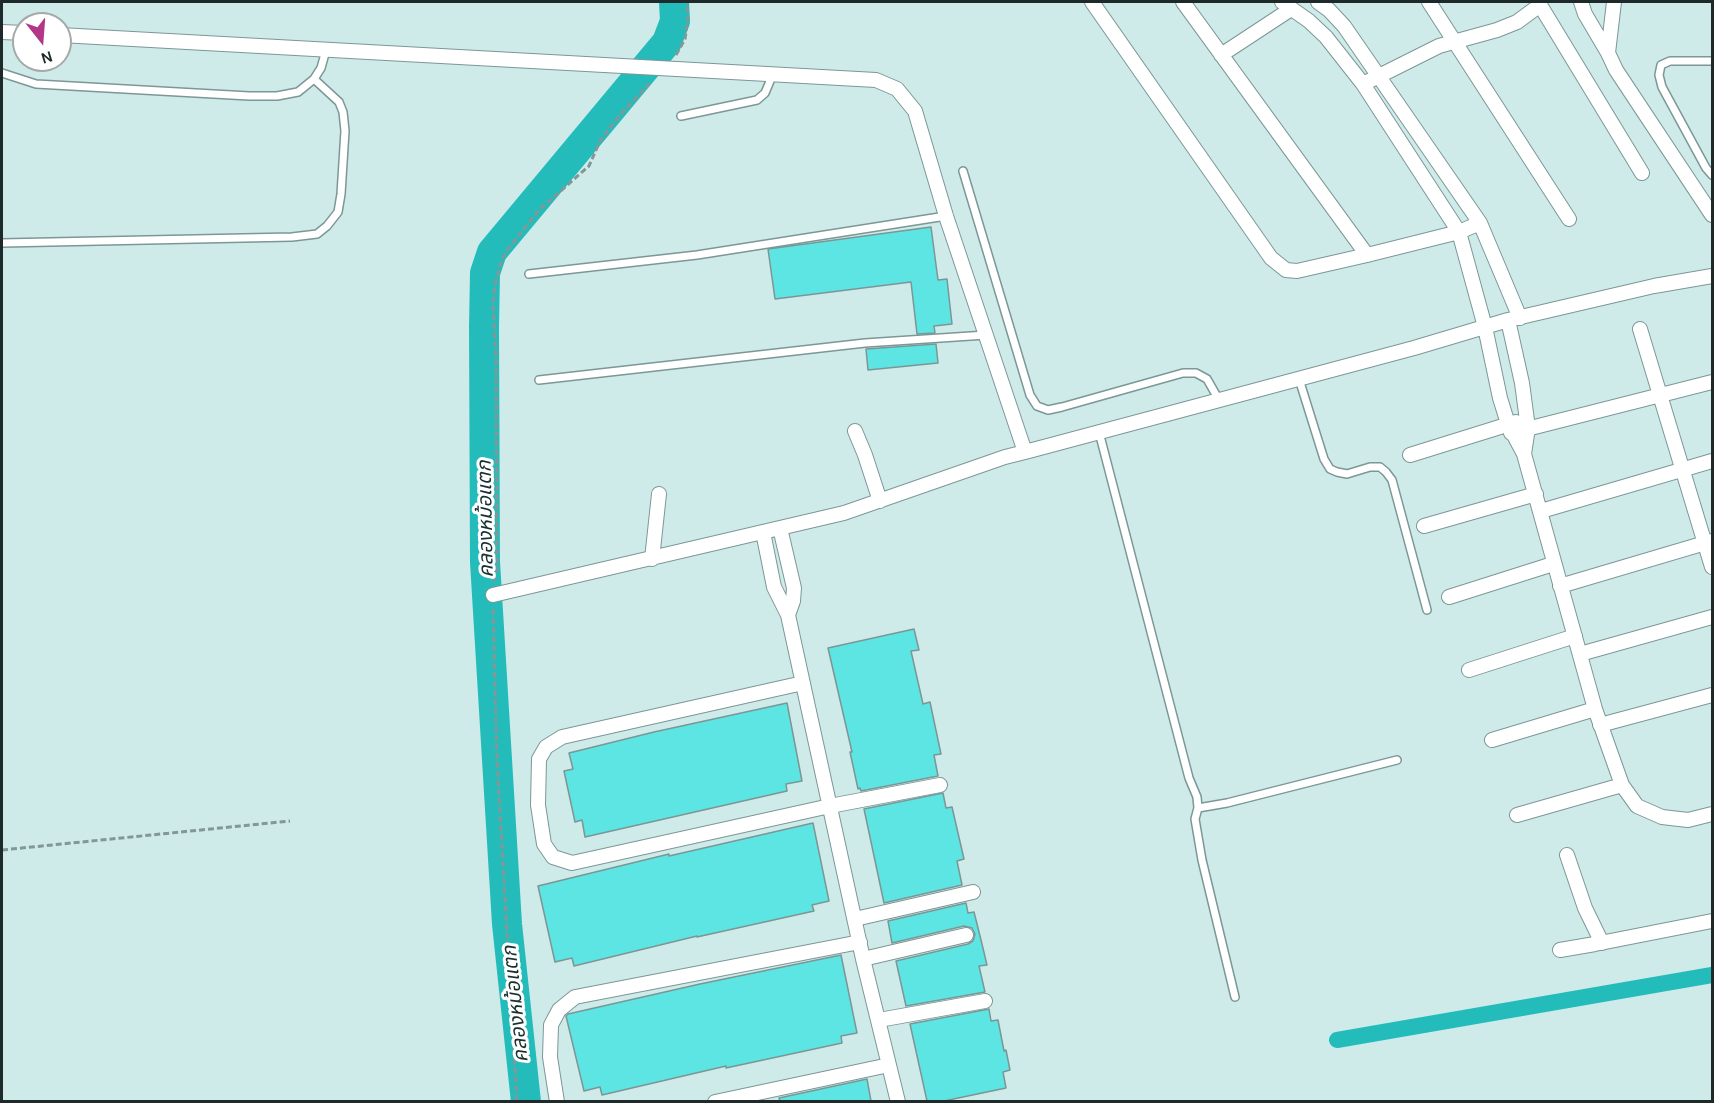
<!DOCTYPE html>
<html>
<head>
<meta charset="utf-8">
<style>
	body { margin:0 }
	#map { position:relative; width:1714px; height:1103px; overflow:hidden; background:#ceebea; font-family:Karla,sans-serif }
	canvas { display:block }
	.frame { position:absolute; inset:0; border:3px solid #1e2929; pointer-events:none }
	.north { position:absolute; left:12px; top:12px; width:60px; height:60px; box-sizing:border-box; background:#fff; border:2px solid #a5a9a9; border-radius:50%; rotate:163deg; font-size:16px; font-weight:700; line-height:24px; text-align:center; color:#1e2929 }
	.north::after { content:''; display:block; margin:auto; width:21px; height:27px; background:#b23788; clip-path:polygon(50% 0,100% 100%,50% 72%,0 100%) }
</style>
</head>
<body>
<div id="map">
<canvas width="1714" height="1103"></canvas>
<div class="frame"></div>
<div class="north">N</div>
</div>
<script>
const context = document.querySelector('canvas').getContext('2d');
context.lineJoin = 'round';
const toPath = rows => new Path2D(rows.map(r => 'M' + r).join(''));
function stroke(path, color, width, dash) { context.strokeStyle = color; context.lineWidth = width; context.lineCap = dash ? 'butt' : 'round'; context.setLineDash(dash || []); context.stroke(path); }
function fillPath(path, color) { context.fillStyle = color; context.fill(path, 'evenodd'); }
function drawText(font, color, halo, rows, align = 'center') {
  context.font = font + ' Karla,"Noto Sans Thai",sans-serif'; context.lineWidth = 6; context.setLineDash([]); context.textBaseline = 'middle'; context.strokeStyle = halo; context.fillStyle = color; for (const [text, x, y, turn = 0] of rows) {
    context.save(); context.translate(x, y); context.rotate((+turn || 0) * Math.PI / 180); context.textAlign = isNaN(turn) ? turn : align; if (halo) context.strokeText(text, 0, 0); context.fillText(text, 0, 0); context.restore();
  }
}
stroke(toPath([
	[1337,1040,1712,975]
]), '#24bcbb', 16);
stroke(toPath([
	[526,1102,507,924,485,562,484,327,485,273,492,252,667,42,675,21,674,2]
]), '#24bcbb', 30);
const building = toPath([
	[931,227,938,280,947,279,952,324,934,326,935,333,917,334,911,282,775,299,768,249,931,227],
	[936,344,938,363,868,370,866,349,936,344],
	[914,629,919,650,911,651,923,704,930,702,934,721,941,754,934,755,938,776,861,791,860,788,858,789,850,752,852,752,828,648,914,629],
	[787,703,802,781,786,784,787,791,585,837,582,820,575,822,564,771,573,769,569,753,654,732,787,703],
	[943,793,946,808,952,807,964,859,957,861,962,885,884,903,864,809,943,793],
	[813,823,829,901,812,905,814,911,697,937,697,936,574,966,572,958,555,962,538,886,669,854,669,856,813,823],
	[966,903,968,913,974,912,982,944,987,965,979,966,985,992,906,1006,896,961,968,944,973,941,975,934,972,928,964,926,892,943,888,921,966,903],
	[841,955,857,1033,841,1036,842,1043,726,1068,726,1066,602,1095,600,1087,584,1091,566,1016,568,1014,700,984,841,955],
	[989,1009,991,1021,998,1020,1004,1051,1006,1050,1010,1070,1003,1072,1006,1088,944,1101,927,1101,910,1024,989,1009],
	[867,1079,871,1101,780,1101,779,1098,867,1079]
]);
fillPath(building, '#5de5e3');
stroke(building, '#7b9695', 1.5);
const service = toPath([
	[1712,61,1670,61,1661,65,1659,75,1662,87,1706,168,1712,175],
	[2,73,36,84,249,96,277,96,298,92,314,79,321,68,326,50],
	[681,116,757,100,765,93,773,74],
	[963,171,1030,395,1037,406,1048,410,1062,407,1183,373,1196,373,1207,379,1219,400],
	[2,243,292,237,317,234,327,226,338,212,341,194,345,131,343,112,339,102,314,79],
	[529,274,697,255,946,216],
	[1299,379,1324,459,1330,469,1337,472,1347,474,1370,467,1380,467,1386,472,1392,480,1427,610],
	[539,380,865,343,986,335],
	[1099,432,1189,778,1197,797,1198,808,1227,803,1397,760],
	[1198,808,1195,819,1202,860,1235,997]
]);
const minor = toPath([
	[1092,2,1271,258,1286,270,1297,271,1367,255,1459,232,1480,223],
	[1183,2,1367,255],
	[1282,2,1309,21,1326,37,1363,84,1459,232,1485,327,1500,398,1508,424,1524,454,1595,709,1622,785,1637,806,1662,817,1688,820,1712,814],
	[1318,2,1329,10,1344,26,1480,223,1520,318],
	[1429,2,1569,219],
	[1581,2,1585,14,1608,53],
	[1614,2,1608,53,1616,70,1712,215],
	[2,32,24,33],
	[60,35,876,80,897,89,915,111,946,216,1025,452,1414,348,1508,320,1654,286,1712,276],
	[1221,55,1291,9],
	[1363,84,1439,46,1497,30,1517,22,1540,5,1642,173],
	[1508,320,1522,383,1528,428,1524,454],
	[1640,329,1712,567],
	[855,431,865,455,880,501],
	[1511,433,1712,382],
	[1410,455,1516,422],
	[1541,511,1712,461],
	[1424,526,1536,494],
	[780,528,794,588,793,601,788,615],
	[763,532,774,587,788,615,863,959,898,1102],
	[652,559,659,494],
	[1560,586,1712,541],
	[493,595,844,513,1005,457,1025,452],
	[1449,597,1553,564],
	[1580,654,1712,617],
	[1469,670,1575,636],
	[803,683,562,737,546,747,539,759,538,805,544,844,553,857,572,863,830,806,940,785],
	[1600,725,1712,695],
	[1492,740,1595,709],
	[1517,815,1622,785],
	[1567,855,1585,908,1602,943],
	[855,919,973,892],
	[1560,950,1595,944,1712,921],
	[863,959,966,935],
	[879,1020,985,1001],
	[557,1102,550,1057,551,1025,559,1010,575,997,860,942],
	[715,1102,889,1065]
]);
stroke(service, '#7c9796', 10);
stroke(minor, '#7c9796', 16);
stroke(toPath([
	[676,55,685,39,688,18,687,2],
	[494,581,497,567,496,359,493,304,495,284,500,266,505,253,539,210,589,166,600,141,619,116,651,82],
	[493,609,497,761,517,1102],
	[2,850,290,821]
]), '#829797', 3, [6, 3]);
stroke(service, '#fff', 7);
stroke(minor, '#fff', 14);
drawText('italic 20px', '#193030', '#fff', [
	["คลองหม้อแตก",486,519,-91],
	["คลองหม้อแตก",516,1004,-96]
]);
</script>
</body>
</html>
